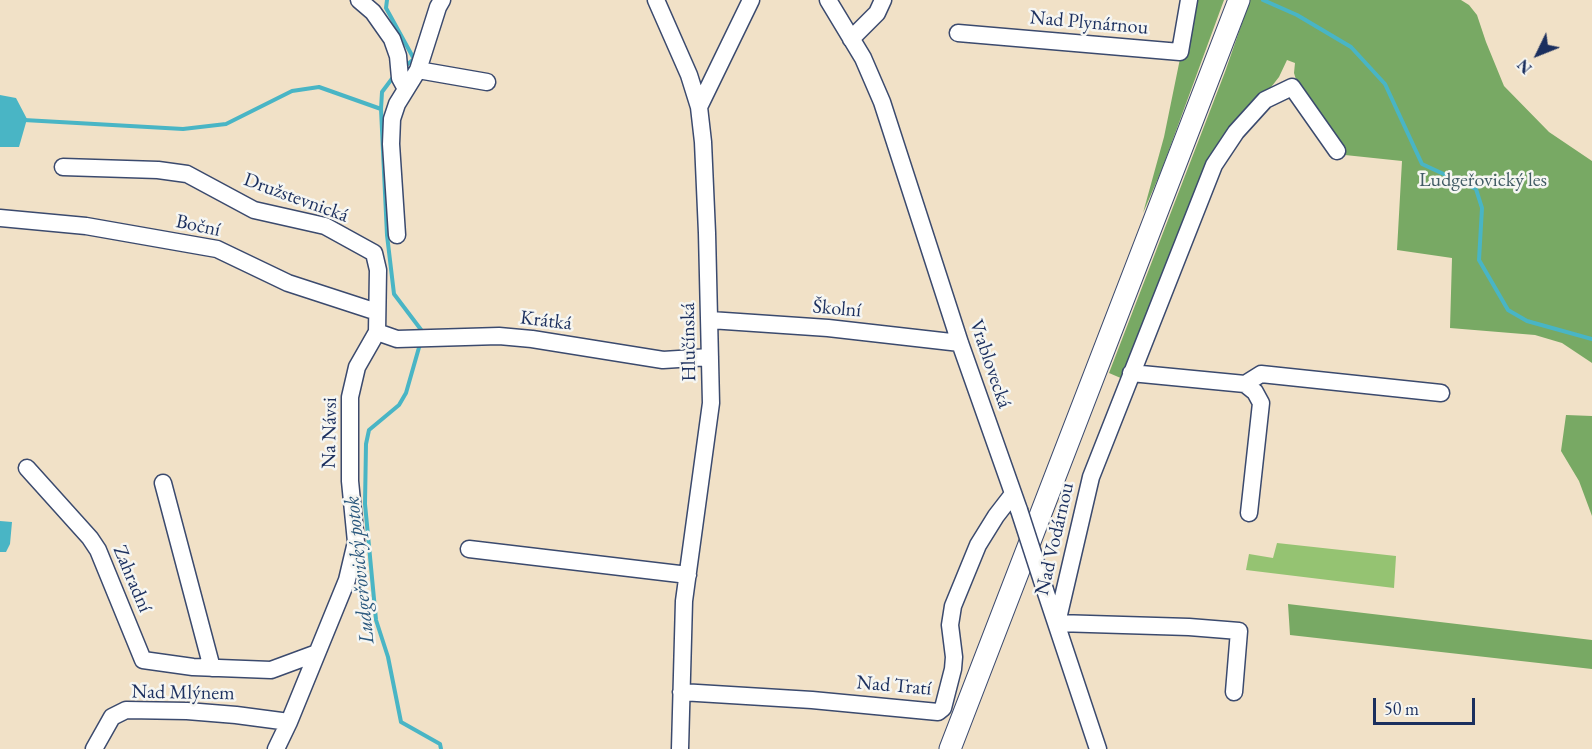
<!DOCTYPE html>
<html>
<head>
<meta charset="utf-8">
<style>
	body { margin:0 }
	#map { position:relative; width:1592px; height:749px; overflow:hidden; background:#f1e1c7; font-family:"EB Garamond",serif }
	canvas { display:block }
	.north { position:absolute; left:1508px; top:24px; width:60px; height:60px; -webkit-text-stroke:4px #f6f6f2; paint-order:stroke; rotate:227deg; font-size:16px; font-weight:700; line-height:24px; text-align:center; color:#1b2f5e }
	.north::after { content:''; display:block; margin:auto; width:21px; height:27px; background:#1b2f5e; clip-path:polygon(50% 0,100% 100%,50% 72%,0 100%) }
	.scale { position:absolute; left:1373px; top:698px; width:102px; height:27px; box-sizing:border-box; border:3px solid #1b2f5e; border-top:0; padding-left:8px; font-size:18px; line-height:21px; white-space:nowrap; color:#1b2f5e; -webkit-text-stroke:4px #f6f6f2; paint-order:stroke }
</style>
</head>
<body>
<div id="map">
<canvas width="1592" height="749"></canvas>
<div class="north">N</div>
<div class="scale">50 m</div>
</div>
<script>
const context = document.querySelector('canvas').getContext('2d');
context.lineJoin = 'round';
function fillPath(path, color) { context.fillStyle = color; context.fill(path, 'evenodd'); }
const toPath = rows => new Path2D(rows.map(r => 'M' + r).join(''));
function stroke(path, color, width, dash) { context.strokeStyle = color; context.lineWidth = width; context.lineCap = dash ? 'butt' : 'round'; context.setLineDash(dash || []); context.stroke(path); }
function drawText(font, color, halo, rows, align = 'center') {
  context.font = font + ' "EB Garamond",serif'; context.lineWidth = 5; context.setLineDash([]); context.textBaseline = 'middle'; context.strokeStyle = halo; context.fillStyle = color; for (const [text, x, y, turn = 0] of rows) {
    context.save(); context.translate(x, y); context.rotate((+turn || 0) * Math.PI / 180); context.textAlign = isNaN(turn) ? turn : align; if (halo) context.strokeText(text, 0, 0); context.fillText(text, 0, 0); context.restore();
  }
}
fillPath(toPath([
	[1277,543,1396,556,1394,588,1246,570,1249,554,1273,558]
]), '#95c372');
fillPath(toPath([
	[1192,0,1224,0,1162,169,1143,213,1164,137],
	[1250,0,1461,0,1469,5,1477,15,1486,42,1504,86,1549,132,1592,161,1592,363,1562,343,1535,335,1450,328,1452,258,1397,250,1402,161,1345,155,1297,83,1294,73,1295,63,1287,60,1279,77,1268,91,1239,119,1123,379,1109,373,1225,72],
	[1566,415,1592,416,1592,516,1579,481,1561,451],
	[1288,604,1592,640,1592,669,1290,635]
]), '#78a964');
fillPath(toPath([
	[0,95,16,98,27,119,19,147,0,147],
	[0,521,12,522,10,544,6,552,0,552]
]), '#49b5c5');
stroke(toPath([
	[387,0,386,8,414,59,404,67],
	[1263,0,1297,15,1351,47,1385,84,1422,164,1476,189,1482,208,1479,260,1508,310,1527,321,1592,339],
	[394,76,382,92,381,109,387,235,394,294,422,331],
	[24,120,183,129,226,124,292,91,319,87,381,109],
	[420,344,406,393,399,405,369,430,366,444,365,504,376,620,388,657,401,722,440,744,441,749]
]), '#49b5c5', 4);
const minor = toPath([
	[359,0,373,12,392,39,398,56,400,78,406,89],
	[656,0,689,75,699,107,703,142,707,233,711,403,684,601,680,749],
	[828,0,863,58,882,102,960,343,1019,510],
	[958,33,1180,52,1189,0],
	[851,39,877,13,883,0],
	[418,70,487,82],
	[699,107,751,0],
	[63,167,158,170,187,174,254,210,325,226,374,253,378,270,377,332,357,367,350,397,350,481,356,542,347,580,289,722,276,749],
	[0,218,86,226,217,249,288,283,377,312],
	[397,235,391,144,392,119,397,104,418,70,438,7,442,0],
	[710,320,828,328,960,343],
	[377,332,397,339,499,336,532,339,663,360,710,357],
	[1131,373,1245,384,1255,392,1261,403,1249,513],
	[1245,384,1261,374,1441,393],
	[27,468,90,538,98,550,143,660,193,667,271,670,317,653],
	[163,483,212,668],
	[469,549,688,575],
	[1045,590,1098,749],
	[681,692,812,700,938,712,943,708,953,669,954,657,950,625,953,606,978,545,996,516,1013,494],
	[1234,692,1239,631,1189,627,1057,623,1091,477,1214,165,1236,132,1265,100,1292,87,1337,151],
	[94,749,112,717,126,710,187,711,236,715,289,722]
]);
const major = toPath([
	[950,749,1239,0]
]);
stroke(minor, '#3b4a6e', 19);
stroke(major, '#3b4a6e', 23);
stroke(minor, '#fff', 16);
stroke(major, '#fff', 21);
const minorBridge = toPath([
	[1019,510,1045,590]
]);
stroke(minorBridge, '#3b4a6e', 19, []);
stroke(minorBridge, '#fff', 16);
drawText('20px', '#1b2f5e', '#f6f6f2', [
	["Nad Plynárnou",1089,23,5],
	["Družstevnická",296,198,20],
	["Boční",198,226,12],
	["Školní",837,309,5],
	["Krátká",546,321,7],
	["Hlučínská",689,342,-91],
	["Vrablovecká",990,364,71],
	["Na Návsi",330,433,-89],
	["Nad Vodárnou",1055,539,-77],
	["Zahradní",132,579,67],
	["Nad Tratí",894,686,5],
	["Nad Mlýnem",183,693,1]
]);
drawText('20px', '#405b64', '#f6f6f2', [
	["Ludgeřovický les",1483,181]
]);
drawText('italic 21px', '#29577d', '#f6f6f2', [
	["Ludgeřovický potok",360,570,-96]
]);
</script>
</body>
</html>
